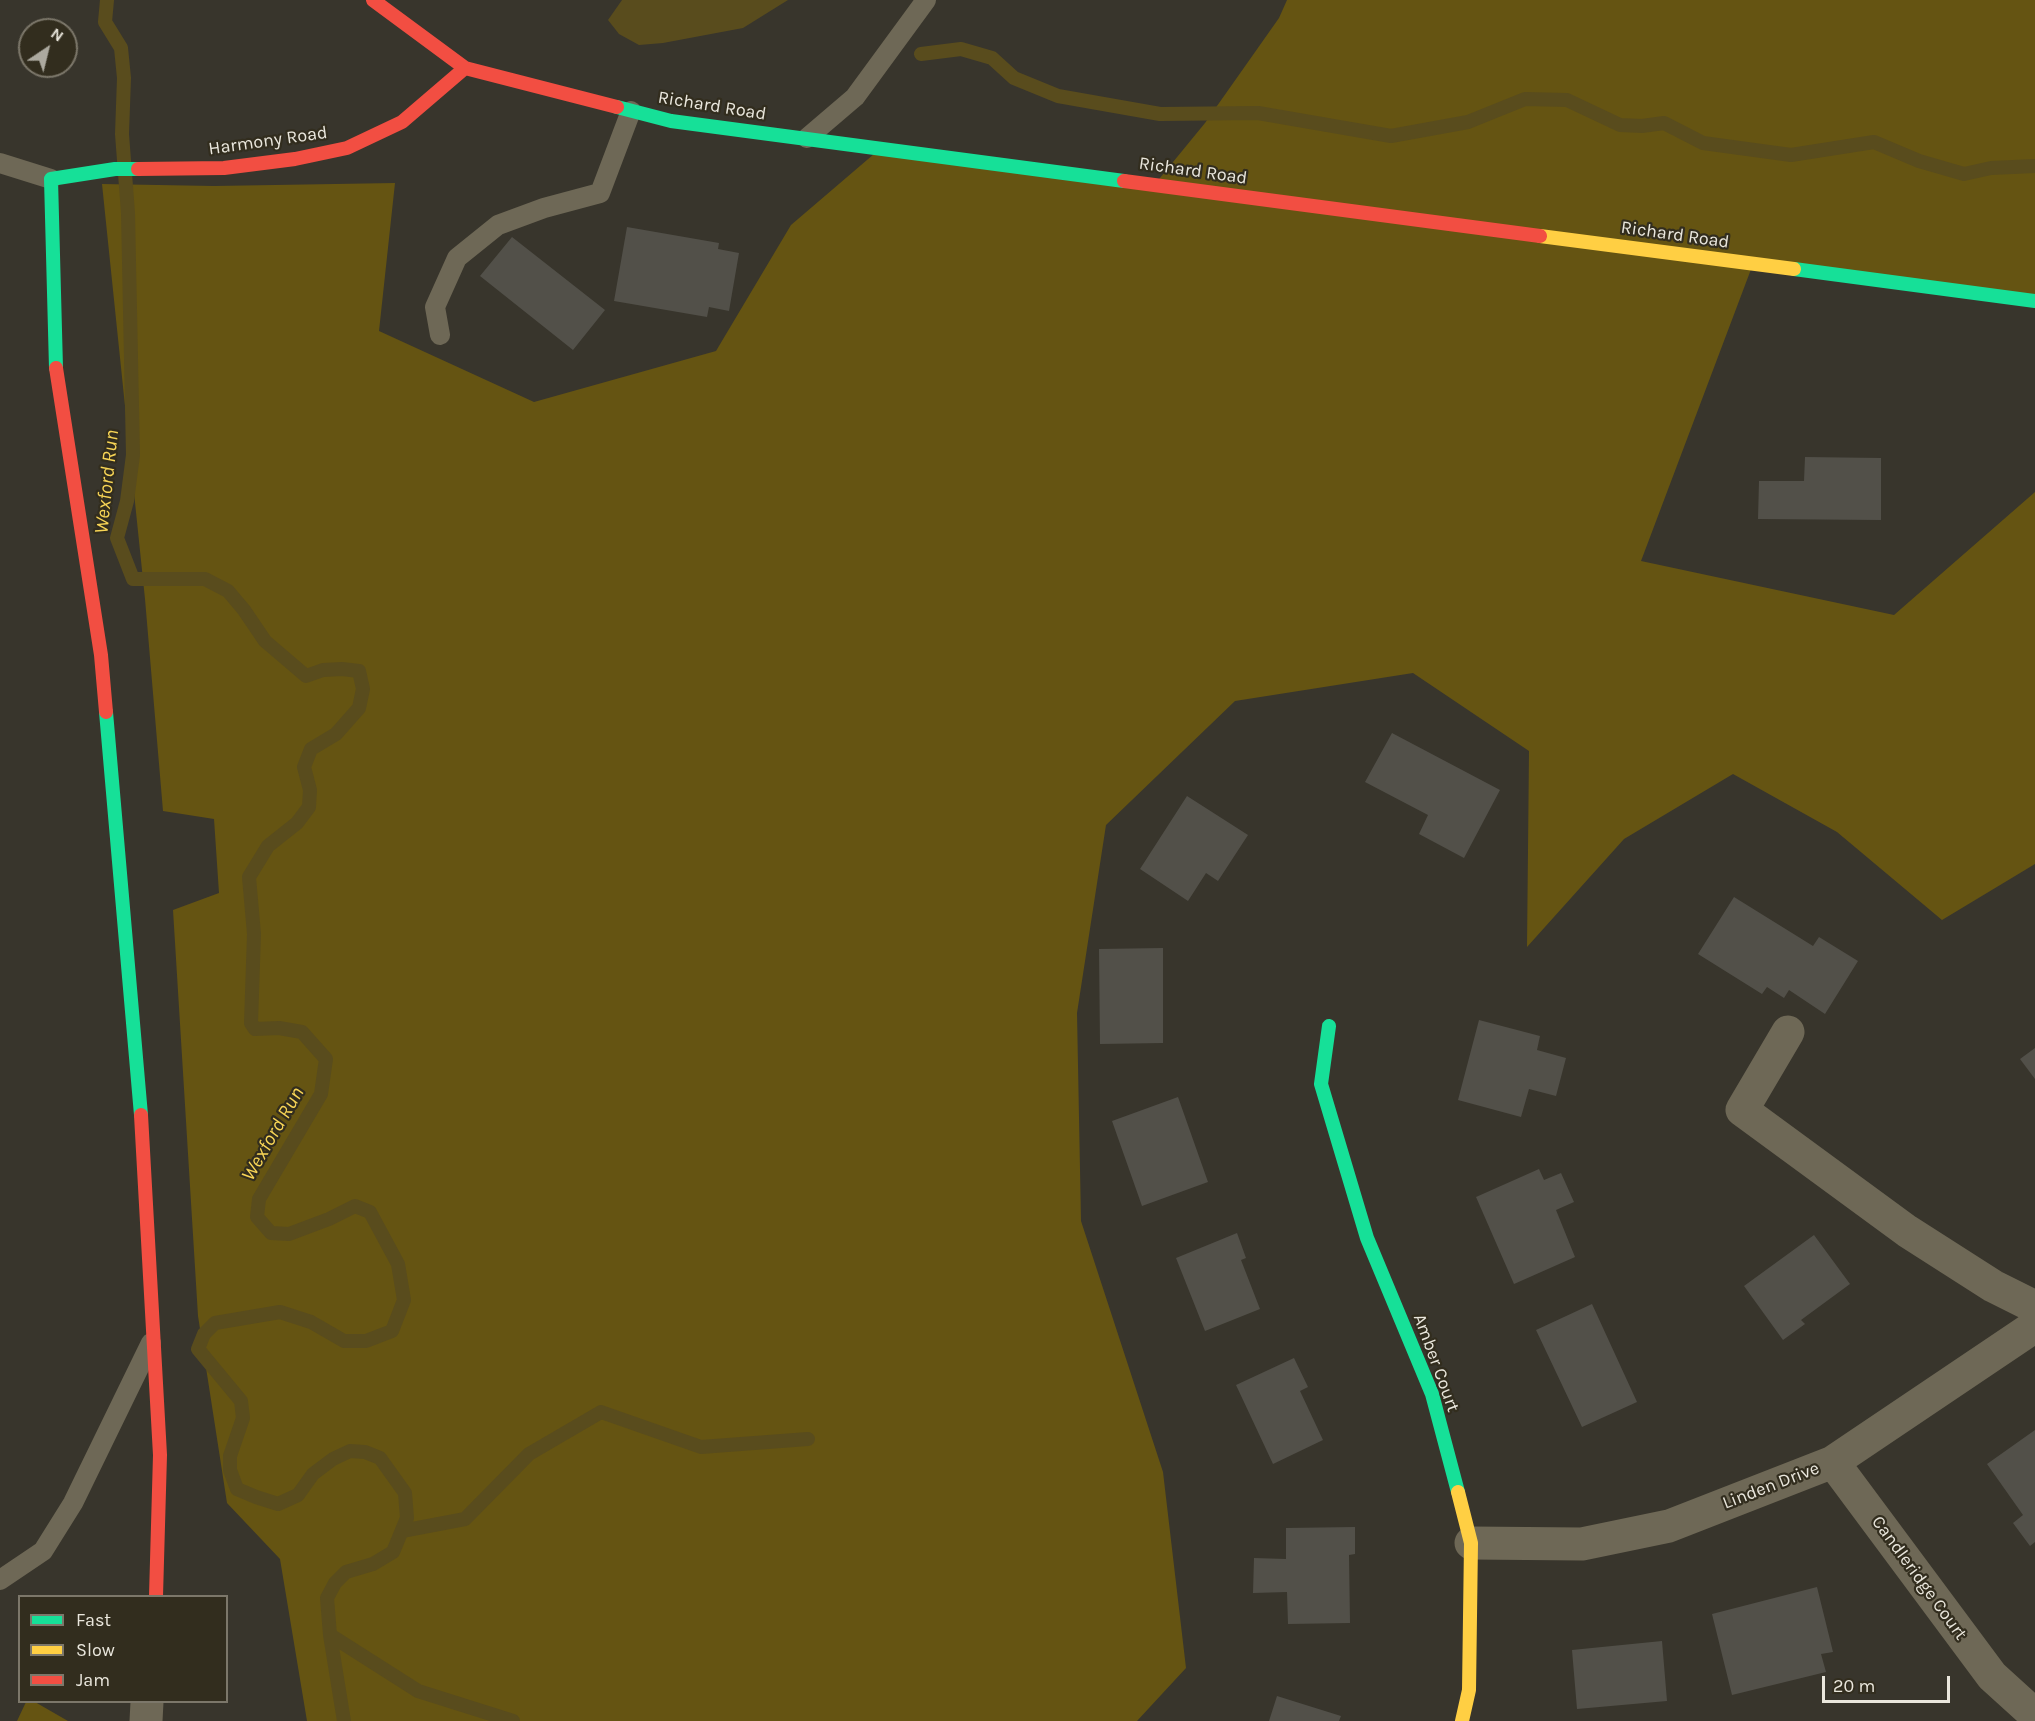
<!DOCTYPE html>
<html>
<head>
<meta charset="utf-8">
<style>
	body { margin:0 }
	#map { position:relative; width:2035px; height:1721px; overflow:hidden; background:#38352c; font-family:Karla,sans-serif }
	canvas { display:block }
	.legend { position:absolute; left:18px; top:1595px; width:210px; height:108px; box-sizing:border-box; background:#322d1e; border:2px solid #7c776a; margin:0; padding:8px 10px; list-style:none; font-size:18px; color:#eae7dd }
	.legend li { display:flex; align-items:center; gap:12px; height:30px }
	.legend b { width:30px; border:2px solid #7c776a }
	.north { position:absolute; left:18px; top:18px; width:60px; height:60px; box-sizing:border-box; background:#322d1e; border:2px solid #7c776a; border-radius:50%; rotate:35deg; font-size:16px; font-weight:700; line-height:24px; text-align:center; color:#eae7dd }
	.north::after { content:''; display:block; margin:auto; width:21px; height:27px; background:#aca99f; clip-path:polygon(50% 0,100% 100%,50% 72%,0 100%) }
	.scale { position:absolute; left:1822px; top:1676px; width:128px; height:27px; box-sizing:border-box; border:3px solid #eae7dd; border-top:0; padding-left:8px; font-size:18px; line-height:21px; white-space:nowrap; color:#eae7dd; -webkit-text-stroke:4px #322d1e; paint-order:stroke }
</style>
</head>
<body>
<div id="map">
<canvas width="2035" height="1721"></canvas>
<ul class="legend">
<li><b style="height:8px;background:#16e098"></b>Fast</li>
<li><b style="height:8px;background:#ffcf43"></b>Slow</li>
<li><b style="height:8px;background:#f24e42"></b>Jam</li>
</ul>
<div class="north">N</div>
<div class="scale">20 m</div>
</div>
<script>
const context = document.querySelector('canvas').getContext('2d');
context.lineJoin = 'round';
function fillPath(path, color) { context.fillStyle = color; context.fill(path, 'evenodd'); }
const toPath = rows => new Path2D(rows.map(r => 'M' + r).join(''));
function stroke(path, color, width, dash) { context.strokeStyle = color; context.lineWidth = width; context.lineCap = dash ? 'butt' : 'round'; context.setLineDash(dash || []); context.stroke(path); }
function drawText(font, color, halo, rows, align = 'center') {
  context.font = font + ' Karla,sans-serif'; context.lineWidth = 4.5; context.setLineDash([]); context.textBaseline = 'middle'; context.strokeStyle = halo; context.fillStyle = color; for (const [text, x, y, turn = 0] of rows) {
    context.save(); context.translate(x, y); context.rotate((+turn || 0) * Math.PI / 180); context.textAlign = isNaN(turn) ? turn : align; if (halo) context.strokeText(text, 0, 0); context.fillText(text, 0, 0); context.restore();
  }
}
fillPath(toPath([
	[1287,0,2035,0,2035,301,1753,264,1641,561,1894,615,2035,492,2035,864,1942,920,1837,832,1733,774,1624,839,1527,947,1529,751,1413,673,1235,701,1106,825,1077,1013,1081,1221,1163,1472,1186,1668,1137,1721,307,1721,280,1559,227,1503,198,1316,173,910,219,893,214,819,163,811,145,599,102,184,214,186,395,183,379,331,534,402,716,351,791,225,881,148,1155,184,1205,123,1279,18],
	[26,1702,35,1702,68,1721,17,1721]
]), '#655412');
fillPath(toPath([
	[622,0,788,0,743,28,663,43,639,45,619,34,608,20]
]), '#594c1d');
stroke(toPath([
	[107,0,105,22,121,48,124,78,122,134,128,213,133,455,127,501,117,538,133,579,205,579,228,591,244,610,265,641,306,676,323,670,342,669,359,671,363,689,359,708,336,734,311,749,304,767,310,790,309,807,297,823,268,846,249,877,254,934,251,1023,255,1029,279,1028,302,1032,326,1059,321,1094,259,1199,257,1217,271,1233,289,1234,329,1219,355,1206,370,1212,398,1264,404,1300,392,1331,366,1341,344,1341,311,1322,280,1312,215,1323,204,1334,198,1349,241,1401,243,1418,230,1456,230,1470,237,1489,256,1497,278,1504,298,1495,313,1474,333,1459,350,1451,365,1452,380,1458,405,1493,407,1518,393,1552,373,1564,346,1572,335,1583,327,1598,330,1635,344,1721],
	[921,54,961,49,992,58,1014,78,1058,96,1160,114,1258,113,1391,136,1468,122,1525,99,1567,100,1620,125,1642,126,1664,123,1703,143,1791,155,1874,142,1919,161,1964,174,1991,168,2035,166],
	[402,1531,465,1519,529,1454,601,1412,701,1447,808,1439],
	[330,1635,418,1691,513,1721]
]), '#594c1d', 14);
fillPath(toPath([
	[627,227,719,243,718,249,739,253,729,311,709,307,707,317,614,301],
	[512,237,605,310,573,350,480,276],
	[1805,457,1881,458,1881,520,1758,519,1759,481,1804,481],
	[1392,733,1500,790,1464,858,1419,834,1428,815,1365,782],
	[1187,796,1248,835,1218,881,1206,873,1188,901,1140,869],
	[1734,897,1813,946,1819,937,1858,961,1825,1014,1789,990,1784,998,1767,987,1762,994,1698,954],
	[1163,948,1163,1043,1100,1044,1099,949],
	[1479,1020,1540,1036,1537,1050,1566,1058,1556,1096,1529,1089,1521,1117,1458,1100],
	[2035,1048,2035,1079,2020,1059],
	[1178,1097,1208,1182,1142,1206,1112,1121],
	[1539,1169,1544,1180,1561,1173,1574,1202,1556,1210,1575,1257,1514,1284,1476,1197],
	[1237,1233,1246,1258,1241,1260,1260,1309,1205,1331,1176,1258],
	[1814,1235,1850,1284,1801,1320,1805,1324,1783,1340,1744,1286],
	[1592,1304,1637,1402,1582,1427,1536,1330],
	[1294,1358,1308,1387,1300,1391,1323,1440,1273,1464,1236,1385],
	[2035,1430,2035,1542,2030,1546,2013,1523,2023,1515,1987,1464],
	[1355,1527,1355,1554,1349,1555,1350,1623,1288,1624,1287,1592,1253,1593,1254,1558,1286,1559,1286,1528],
	[1817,1587,1833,1652,1821,1654,1826,1672,1732,1695,1712,1614],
	[1662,1641,1667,1701,1577,1709,1572,1650],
	[1277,1696,1341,1716,1339,1721,1269,1721]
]), '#525049');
stroke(toPath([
	[807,138,855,97,926,0],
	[0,163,51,179],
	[440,335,435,307,457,258,498,225,544,208,600,193,631,111],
	[0,1580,43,1551,73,1503,151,1343]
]), '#6e6856', 20);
stroke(toPath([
	[1788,1032,1742,1110,1907,1231,1993,1286,2035,1307],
	[1833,1462,1992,1676,2035,1715],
	[1471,1543,1582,1544,1669,1526,1833,1462,2035,1326],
	[146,1721,147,1702]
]), '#6e6856', 33);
stroke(toPath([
	[617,107,671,121,1124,181],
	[1794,269,2035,301],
	[56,368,51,179,115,169,138,169],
	[106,712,141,1115],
	[1329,1026,1321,1084,1367,1238,1432,1394,1458,1492]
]), '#16e098', 14);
stroke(toPath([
	[1540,236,1794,269],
	[1458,1492,1471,1543,1469,1690,1462,1721]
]), '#ffcf43', 14);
stroke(toPath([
	[373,0,465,68,617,107],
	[138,169,224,168,295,159,347,148,402,122,465,68],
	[1124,181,1540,236],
	[56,368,101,655,106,712],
	[141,1115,160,1455,156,1596]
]), '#f24e42', 14);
drawText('18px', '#eae7dd', '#322d1e', [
	["Richard Road",712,106,9],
	["Harmony Road",268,141,-8],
	["Richard Road",1193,171,8],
	["Richard Road",1675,235,8],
	["Amber Court",1436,1363,70],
	["Linden Drive",1771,1486,-21],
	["Candleridge Court",1919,1578,54]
]);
drawText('italic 20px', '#f8d556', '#322d1e', [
	["Wexford Run",107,482,-84],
	["Wexford Run",273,1134,-60]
]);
</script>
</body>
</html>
